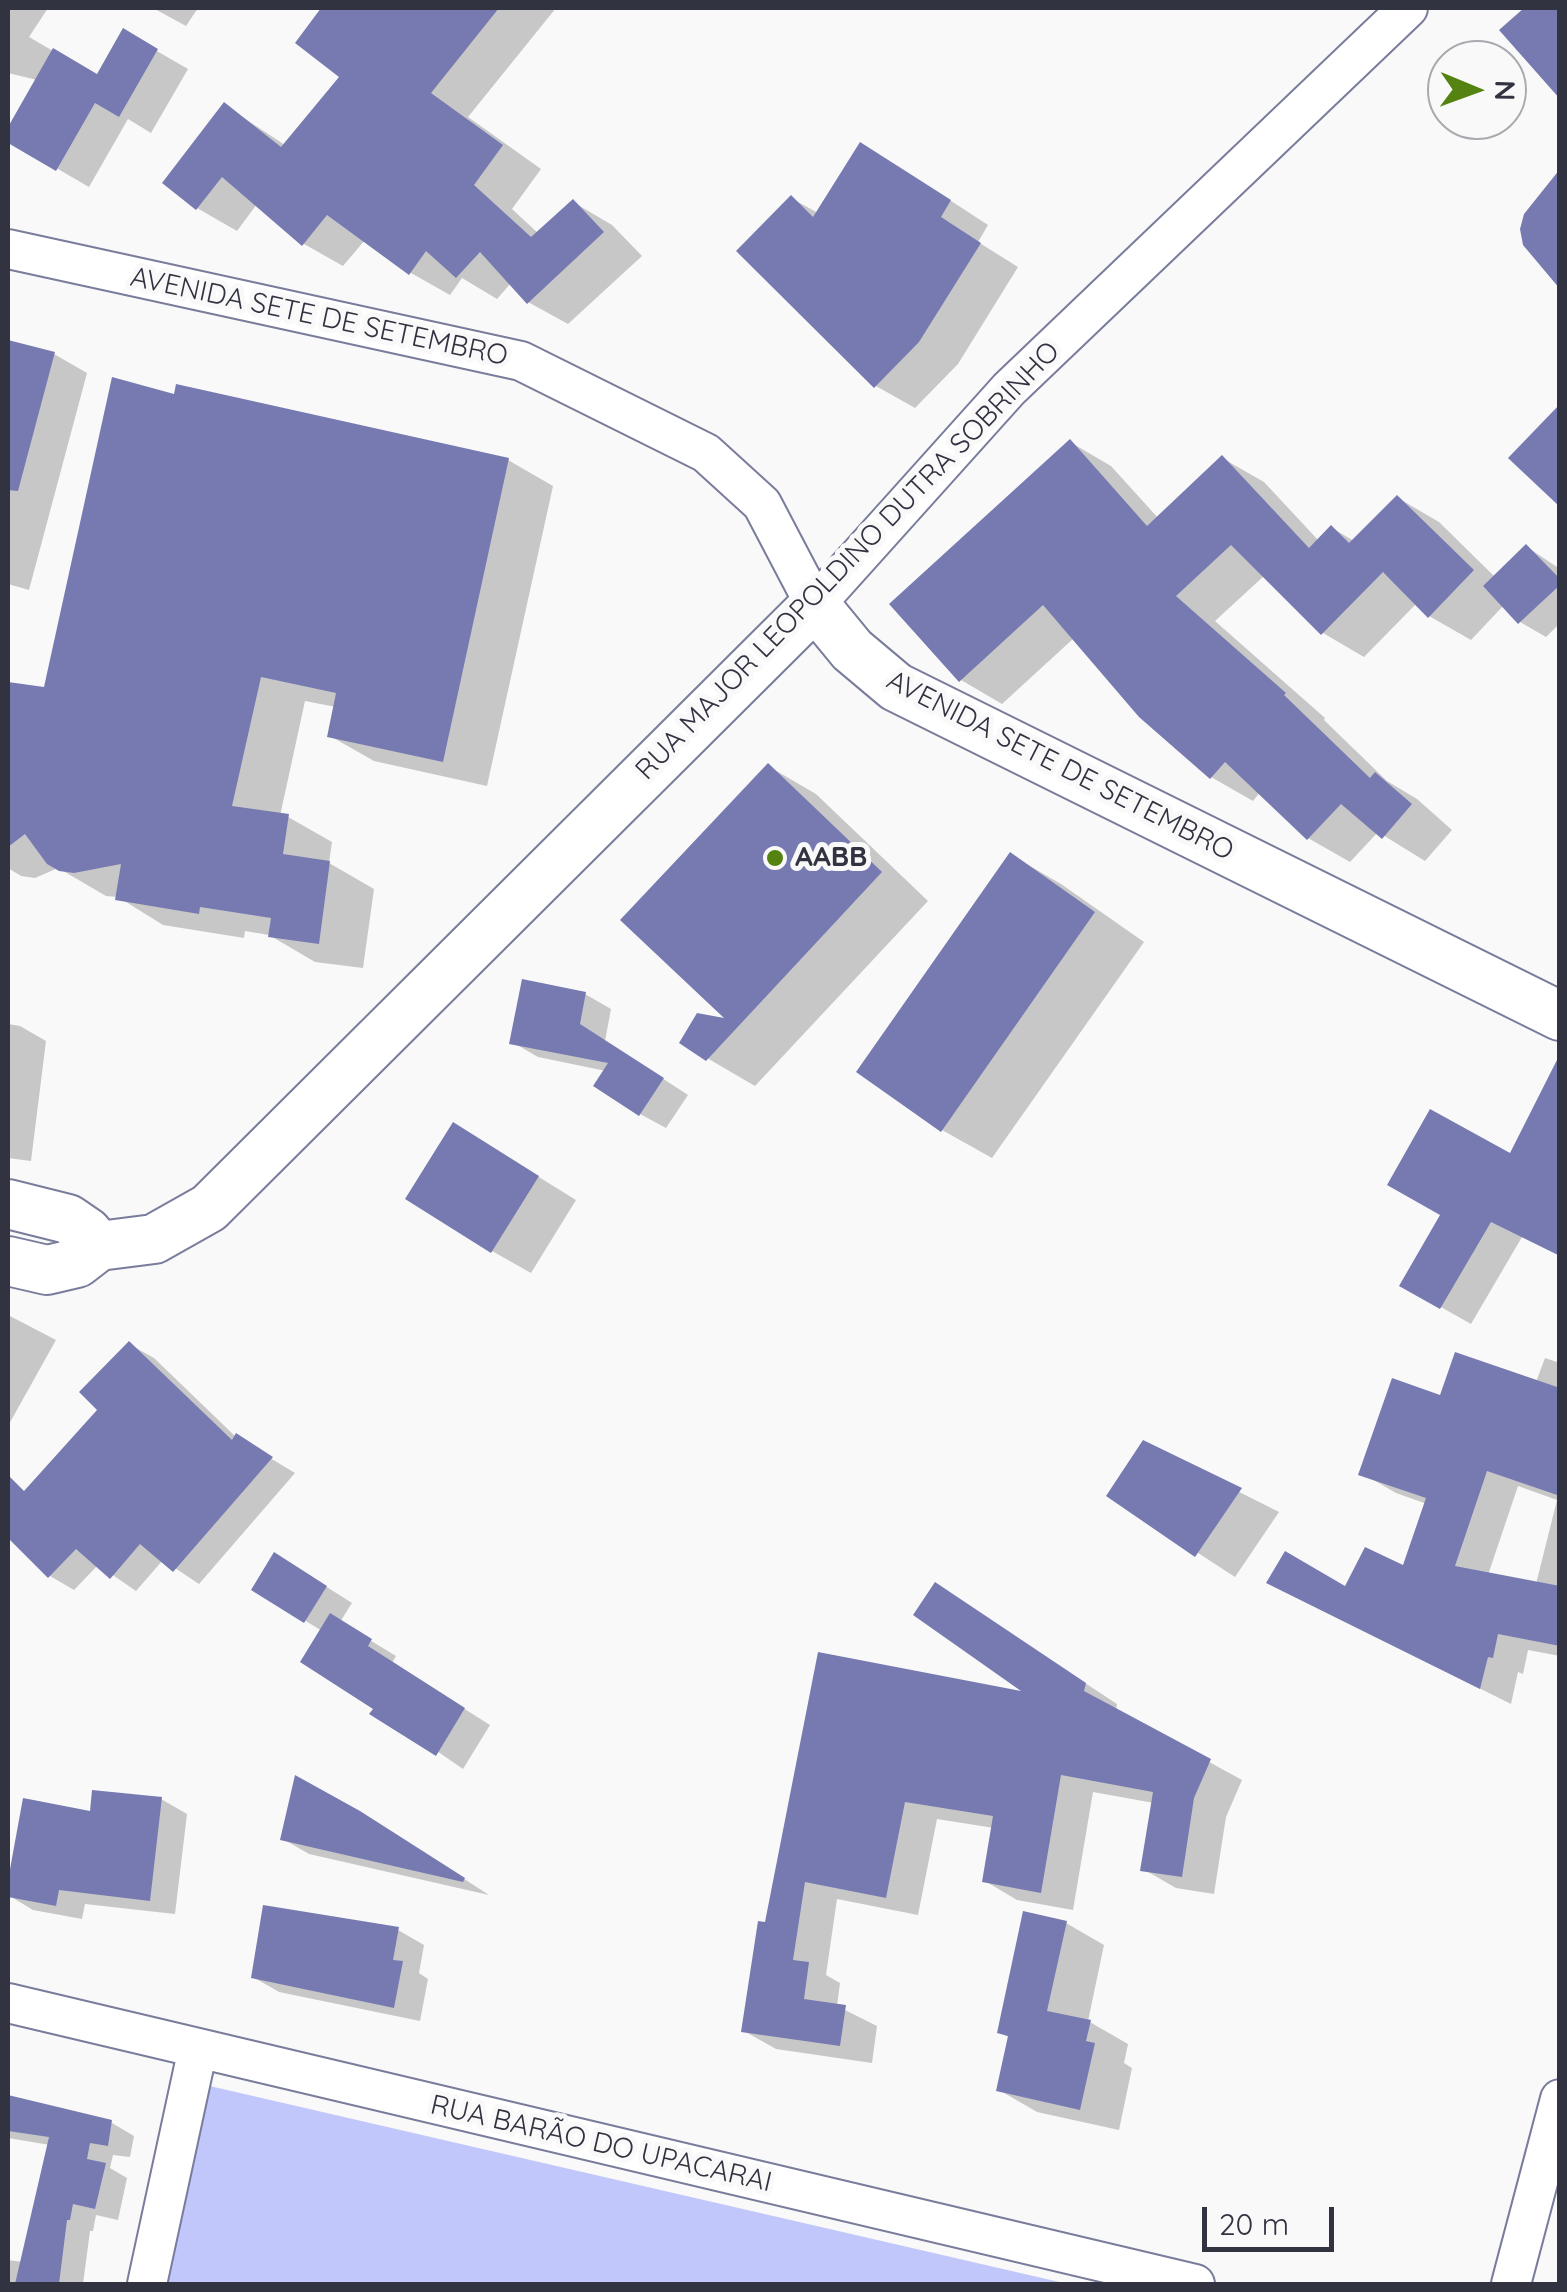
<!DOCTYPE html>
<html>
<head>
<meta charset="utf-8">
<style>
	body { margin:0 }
	#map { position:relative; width:1567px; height:2292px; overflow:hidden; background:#f9f9f9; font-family:Quicksand,sans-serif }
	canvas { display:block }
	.frame { position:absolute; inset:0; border:10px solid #323341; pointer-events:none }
	.north { position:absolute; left:1427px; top:40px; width:100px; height:100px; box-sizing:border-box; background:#f9f9f9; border:2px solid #a9aaaf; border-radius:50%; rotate:91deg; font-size:28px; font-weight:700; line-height:40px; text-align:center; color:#323341 }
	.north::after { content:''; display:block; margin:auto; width:35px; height:45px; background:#548311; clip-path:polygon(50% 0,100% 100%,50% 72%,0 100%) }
	.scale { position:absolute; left:1202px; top:2207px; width:132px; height:45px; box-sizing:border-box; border:5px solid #323341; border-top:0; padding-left:12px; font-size:30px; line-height:35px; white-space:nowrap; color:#323341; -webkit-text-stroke:8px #f9f9f9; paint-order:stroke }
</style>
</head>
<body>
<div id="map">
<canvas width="1567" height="2292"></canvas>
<div class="frame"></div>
<div class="north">N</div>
<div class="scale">20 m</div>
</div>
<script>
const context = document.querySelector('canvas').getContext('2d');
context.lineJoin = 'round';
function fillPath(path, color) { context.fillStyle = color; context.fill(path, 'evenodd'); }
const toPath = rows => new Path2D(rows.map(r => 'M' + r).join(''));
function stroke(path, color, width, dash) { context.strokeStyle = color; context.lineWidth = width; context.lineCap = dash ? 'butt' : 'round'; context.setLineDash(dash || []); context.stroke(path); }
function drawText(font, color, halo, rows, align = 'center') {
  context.font = font + ' Quicksand,sans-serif'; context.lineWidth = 10; context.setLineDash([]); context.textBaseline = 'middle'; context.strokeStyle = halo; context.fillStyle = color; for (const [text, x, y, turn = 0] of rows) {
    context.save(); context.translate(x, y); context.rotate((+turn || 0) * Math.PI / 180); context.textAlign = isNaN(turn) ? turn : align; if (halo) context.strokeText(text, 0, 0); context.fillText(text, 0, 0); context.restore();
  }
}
fillPath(toPath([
	[201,2084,1068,2284,161,2284]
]), '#c2c7fb');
fillPath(toPath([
	[8,8,48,8,29,37,98,77,124,32,188,69,151,133,128,119,89,187,8,140,8,132,37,80,8,73],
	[153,8,198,8,186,26],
	[324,8,556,8,468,117,541,169,512,209,539,234,573,202,612,225,642,256,568,324,528,302,511,283,497,299,462,278,450,295,411,273,365,240,343,266,304,244,257,204,237,231,197,208,224,105,285,145,343,77,298,42],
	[899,167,988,225,978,242,1018,267,958,364,915,408,876,386,791,198,818,213],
	[8,342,54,354,87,373,29,590,8,584],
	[176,397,508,460,553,486,487,786,374,761,330,736,336,707,305,701,280,816,288,817,332,842,329,863,374,889,363,968,315,962,269,935,245,931,244,938,163,925,118,897,106,896,58,868,35,878,21,876,8,868,8,684,46,690],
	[1070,442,1111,466,1159,519,1222,458,1264,482,1319,541,1332,528,1354,541,1398,498,1439,522,1495,577,1527,547,1560,569,1560,623,1546,637,1520,622,1504,605,1471,640,1429,616,1417,603,1364,657,1323,633,1265,575,1215,621,1325,718,1324,720,1387,781,1417,799,1452,830,1425,861,1378,832,1350,862,1308,838,1260,792,1253,801,1211,777,1074,638,1002,704,961,680],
	[768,766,816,794,928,901,755,1086,707,1058,732,1022],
	[1011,855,1061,884,1144,942,992,1158,942,1130],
	[585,994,611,1009,605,1041,688,1095,666,1128,640,1114,606,1071,538,1057,512,1042],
	[8,1024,20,1026,46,1041,31,1161,8,1158],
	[492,1148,576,1200,531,1273,492,1251],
	[1511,1156,1522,1237,1471,1324,1402,1285],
	[8,1315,56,1340,8,1426],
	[129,1344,154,1358,237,1438,295,1473,199,1584,163,1560,136,1591,98,1565,74,1590,50,1576,8,1535,8,1506,22,1492,25,1494,100,1410],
	[1545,1358,1560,1363,1560,1656,1528,1650,1523,1674,1518,1672,1511,1704,1300,1599,1346,1590,1404,1569,1427,1504,1396,1493,1365,1475,1441,1398,1536,1382],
	[1518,1486,1557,1500,1536,1584,1488,1575],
	[1144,1444,1279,1512,1235,1577,1109,1495],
	[300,1570,352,1603,340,1622,396,1656,392,1663,490,1725,463,1769,376,1709,322,1631,254,1589],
	[936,1585,1117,1704,1116,1711,1242,1780,1226,1817,1214,1894,1176,1888,1143,1869,1154,1803,1093,1792,1073,1910,1017,1900,985,1881,994,1828,937,1819,918,1915,837,1899,826,1975,840,1983,837,2006,877,2026,872,2063,776,2049,744,2031,820,1655,1032,1696],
	[161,1799,187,1814,175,1914,85,1904,82,1919,33,1910,8,1895,25,1801,92,1814],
	[387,1829,489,1895,309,1854,283,1839],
	[1066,1923,1104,1945,1088,2021,1128,2044,1124,2063,1132,2068,1119,2130,1037,2112,999,2090,1010,2038,1000,2032],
	[398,1930,424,1945,419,1973,428,1979,420,2021,279,1992,253,1977],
	[8,2096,112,2123,134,2136,130,2157,113,2155,110,2168,127,2178,118,2220,96,2215,93,2231,90,2231,83,2284,8,2284,8,2260,23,2262,50,2145,8,2138]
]), '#0003');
fillPath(toPath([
	[321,8,499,8,431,93,503,145,474,185,531,237,573,199,604,232,527,304,480,252,456,278,426,251,409,275,327,215,302,246,222,177,196,210,162,183,224,102,281,147,339,77,295,43],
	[1524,8,1560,8,1560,99,1499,30],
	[123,28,158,49,119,117,95,103,56,171,8,143,8,127,53,48,97,74],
	[860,142,951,200,941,217,981,243,919,342,874,388,736,251,791,195,813,217],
	[1560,169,1560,289,1523,245,1520,229,1524,214],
	[8,340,55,352,18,491,8,490],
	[112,377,174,394,176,384,509,458,443,762,327,737,336,693,261,677,232,806,289,814,283,854,330,861,319,944,268,937,271,918,200,907,199,914,115,900,121,864,74,873,59,871,47,864,25,834,8,847,8,682,44,687],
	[1560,404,1560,507,1508,458],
	[1070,439,1147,526,1222,455,1309,548,1331,525,1349,543,1397,495,1474,570,1428,618,1383,572,1321,635,1231,545,1176,596,1286,693,1284,695,1370,778,1375,772,1412,804,1382,839,1341,804,1307,840,1225,762,1210,779,1139,717,1043,605,959,682,889,604],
	[1526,544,1560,579,1560,585,1518,624,1483,586],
	[768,763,882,872,706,1061,679,1043,697,1013,724,1018,620,920],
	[1010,852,1095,912,941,1132,856,1072],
	[522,979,586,992,580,1024,664,1078,639,1116,593,1086,608,1063,509,1044],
	[1560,1054,1560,1256,1491,1222,1440,1309,1399,1286,1440,1215,1387,1185,1430,1109,1510,1153],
	[453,1122,539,1176,491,1253,405,1199],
	[129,1341,232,1440,236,1433,273,1457,173,1572,140,1544,110,1579,76,1549,48,1578,8,1538,8,1475,24,1491,97,1410,79,1392],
	[1455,1352,1560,1388,1560,1496,1487,1471,1455,1566,1560,1586,1560,1646,1498,1634,1493,1658,1488,1657,1480,1689,1266,1583,1285,1551,1345,1586,1365,1547,1403,1565,1426,1498,1358,1475,1392,1378,1440,1395],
	[1143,1440,1242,1488,1195,1557,1106,1496],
	[274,1552,327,1586,304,1623,251,1590],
	[935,1582,1086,1683,1084,1691,1211,1759,1194,1798,1182,1877,1140,1871,1153,1792,1061,1775,1041,1893,982,1882,993,1816,905,1802,886,1898,805,1882,793,1960,809,1962,804,1999,846,2005,840,2046,741,2032,758,1921,765,1922,818,1652,1021,1691,913,1615],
	[330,1613,372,1639,368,1646,465,1708,436,1756,369,1714,373,1709,300,1662],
	[295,1775,360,1811,465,1878,463,1882,280,1840],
	[92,1790,162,1797,150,1901,59,1890,56,1906,8,1897,8,1880,23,1798,90,1811],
	[263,1905,399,1927,393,1960,403,1961,394,2008,251,1978],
	[1023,1911,1067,1921,1047,2011,1091,2020,1086,2041,1095,2043,1080,2110,996,2091,1008,2036,997,2033],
	[8,2095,112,2120,108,2146,90,2143,87,2159,106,2163,95,2209,73,2204,70,2220,67,2220,59,2284,15,2284,49,2137,8,2131]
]), '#767ab1');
const minor = toPath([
	[8,249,521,361,706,453,762,504,815,605,1009,389,1408,8],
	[8,2003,1195,2284],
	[147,2284,198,2048],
	[1511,2284,1560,2099]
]);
const tertiary = toPath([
	[8,1204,68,1219,87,1232,99,1246],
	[99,1246,154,1239,209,1208,815,605,852,650,896,687,1560,1016],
	[8,1261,47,1270,77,1263,99,1246]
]);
stroke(minor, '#797c9b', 42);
stroke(tertiary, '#797c9b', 52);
stroke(minor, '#fff', 38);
stroke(tertiary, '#fff', 48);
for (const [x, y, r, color] of [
	[775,858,10,"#548311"]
]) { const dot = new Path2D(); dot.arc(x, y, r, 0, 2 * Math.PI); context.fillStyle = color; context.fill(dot); stroke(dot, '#f9f9f9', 4); }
drawText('28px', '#323341', '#f9f9f9', [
	["AVENIDA SETE DE SETEMBRO",319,317,12],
	["RUA MAJOR LEOPOLDINO DUTRA SOBRINHO",848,561,-46],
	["AVENIDA SETE DE SETEMBRO",1060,766,27],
	["RUA BARÃO DO UPACARAI",601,2144,13]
]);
drawText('bold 28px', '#323341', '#f9f9f9', [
	["AABB",795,858]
], 'left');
</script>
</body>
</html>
